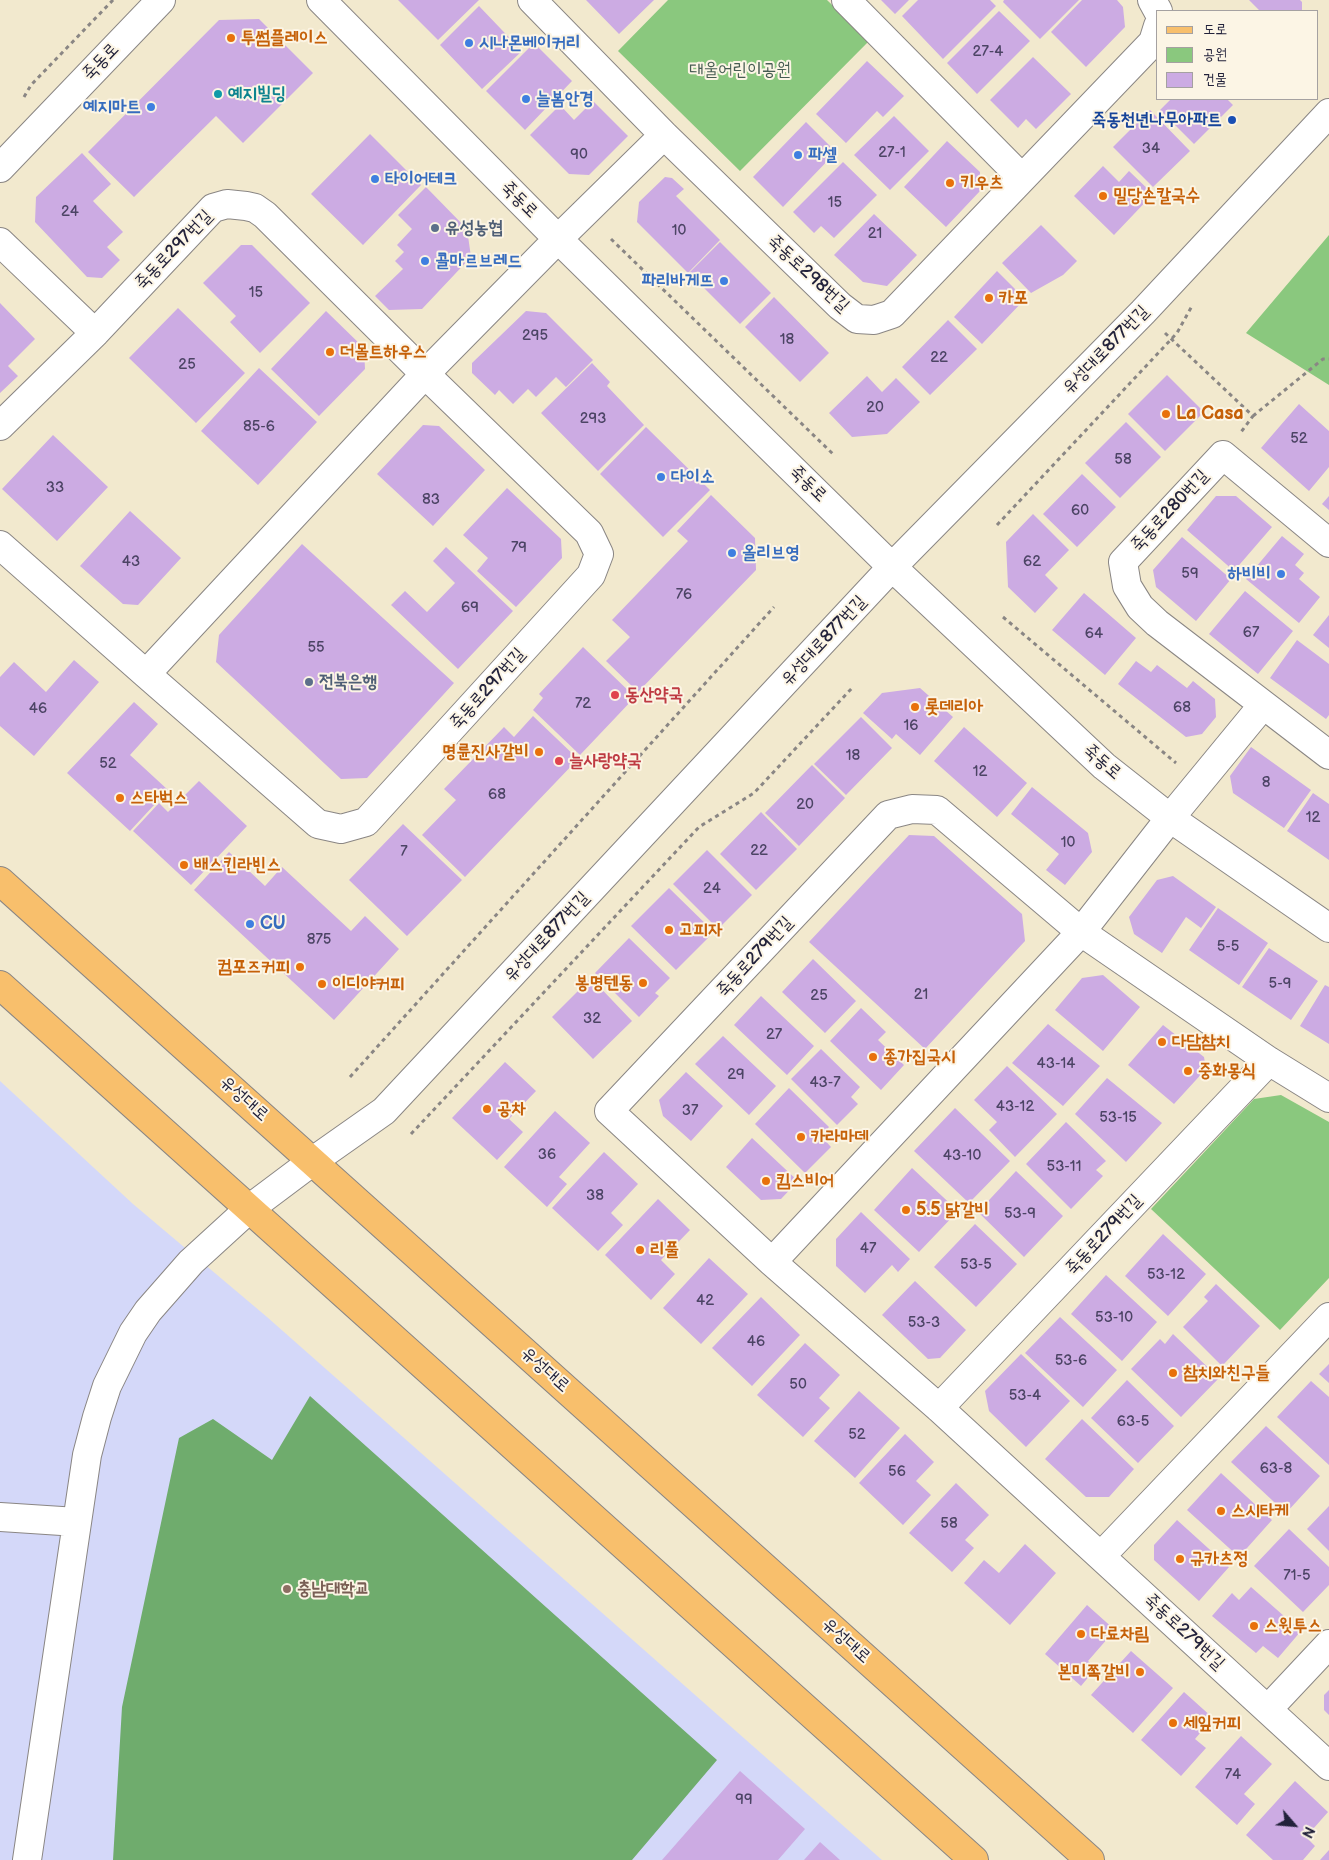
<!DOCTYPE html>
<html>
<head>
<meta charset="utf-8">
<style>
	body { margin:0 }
	#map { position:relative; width:1329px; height:1860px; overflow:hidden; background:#f2e9ce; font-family:"Balsamiq Sans","Poor Story",sans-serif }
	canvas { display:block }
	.legend { position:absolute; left:1156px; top:10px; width:162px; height:90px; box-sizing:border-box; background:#fcf5e5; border:1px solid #a5a1a1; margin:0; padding:6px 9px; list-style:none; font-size:15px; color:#22223b }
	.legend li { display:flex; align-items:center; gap:10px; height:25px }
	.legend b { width:25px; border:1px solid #a5a1a1 }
	.north { position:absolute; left:1269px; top:1800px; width:50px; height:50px; -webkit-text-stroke:4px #fcf5e5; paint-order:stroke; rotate:117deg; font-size:14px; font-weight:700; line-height:20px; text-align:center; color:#22223b }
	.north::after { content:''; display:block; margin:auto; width:18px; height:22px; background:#22223b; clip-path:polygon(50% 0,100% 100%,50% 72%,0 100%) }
</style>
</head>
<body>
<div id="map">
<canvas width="1329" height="1860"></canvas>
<ul class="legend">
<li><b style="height:6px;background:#f8bf6c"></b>도로</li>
<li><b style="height:14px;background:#8ac87e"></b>공원</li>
<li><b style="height:14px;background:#ccabe3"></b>건물</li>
</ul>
<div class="north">N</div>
</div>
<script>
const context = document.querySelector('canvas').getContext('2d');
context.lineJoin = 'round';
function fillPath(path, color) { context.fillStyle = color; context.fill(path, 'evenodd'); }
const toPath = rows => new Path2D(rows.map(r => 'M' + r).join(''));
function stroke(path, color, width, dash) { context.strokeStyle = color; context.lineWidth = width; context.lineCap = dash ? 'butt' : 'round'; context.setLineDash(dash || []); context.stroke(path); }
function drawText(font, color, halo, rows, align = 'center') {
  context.font = font + ' "Balsamiq Sans","Poor Story",sans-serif'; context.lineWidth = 4; context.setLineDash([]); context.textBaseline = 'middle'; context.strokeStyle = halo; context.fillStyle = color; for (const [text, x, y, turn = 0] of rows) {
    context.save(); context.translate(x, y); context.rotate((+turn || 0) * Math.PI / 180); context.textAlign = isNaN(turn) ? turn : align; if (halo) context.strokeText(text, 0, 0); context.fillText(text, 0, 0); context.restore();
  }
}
fillPath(toPath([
	[0,1081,133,1204,267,1317,882,1860,0,1860]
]), '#d4d8f9');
fillPath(toPath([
	[668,0,827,0,869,41,740,171,618,51],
	[1329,235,1329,385,1246,333],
	[1281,1095,1329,1122,1329,1278,1280,1330,1151,1209,1254,1099]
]), '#8ac87e');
fillPath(toPath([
	[310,1396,717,1760,632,1860,113,1860,122,1707,179,1438,213,1419,272,1460]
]), '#6fac6d');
fillPath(toPath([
	[398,0,479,0,438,40],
	[586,0,654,0,619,34],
	[881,0,909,0,895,14],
	[918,0,990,0,996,6,943,59,902,16],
	[1004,0,1079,0,1040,39,1003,2],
	[1082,0,1117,0,1123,7,1125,27,1086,67,1051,32],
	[1249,0,1300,0,1302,2,1302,11,1260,11],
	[479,6,522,51,482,89,440,45],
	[999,11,1030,41,977,94,947,63],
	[259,19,313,73,243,143,216,116,134,197,88,152,219,20],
	[534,43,572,81,525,130,486,91],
	[1033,57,1071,94,1036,129,1026,119,1018,128,990,100],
	[867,61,904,96,883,117,877,111,846,143,816,114],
	[1171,99,1227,99,1233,105,1194,144,1160,110],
	[593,101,628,136,589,175,569,174,530,135,560,105,574,120],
	[1150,110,1190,151,1153,187,1113,147],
	[894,116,929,151,890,190,854,155],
	[806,122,836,152,783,207,753,177],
	[370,134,421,185,363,245,311,194],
	[947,141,980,172,980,191,946,227,904,187],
	[82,153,111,184,93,201,123,232,107,247,120,260,102,278,87,277,35,222,36,197],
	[843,162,877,195,834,238,821,226,814,233,793,212],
	[1103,166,1119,182,1129,171,1153,194,1114,235,1074,196],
	[665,177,672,178,684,189,676,196,720,240,688,273,637,222,639,202],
	[426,187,467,229,471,257,422,309,389,310,375,296,403,269,395,261,404,252,397,245,412,229,398,215],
	[874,214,917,255,887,286,863,282,834,255],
	[1041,225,1077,261,1063,275,1031,293,1002,263],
	[720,242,771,293,740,324,689,273],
	[241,245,252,245,310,303,260,353,230,322,236,316,203,283],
	[997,271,1025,299,982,344,954,317],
	[774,297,829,353,800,382,745,327],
	[0,303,35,339,8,366,18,376,0,393],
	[178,308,245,373,196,423,129,358],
	[326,311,364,348,365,369,319,416,271,369],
	[526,311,546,313,593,360,566,387,556,377,536,397,528,389,513,404,499,390,495,395,472,373,472,363],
	[948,320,977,349,930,395,902,367],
	[592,363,610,382,607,386,644,425,598,471,541,413],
	[259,368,317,422,258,485,201,431],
	[1167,375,1204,412,1165,451,1128,414],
	[867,376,882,392,896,378,920,402,887,434,852,437,829,413],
	[1299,404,1329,431,1329,467,1309,491,1261,448],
	[1126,422,1161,457,1120,498,1085,463],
	[423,425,439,426,485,470,433,526,377,474],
	[646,427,710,490,663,537,600,474],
	[53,435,108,487,57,541,2,489],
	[1082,474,1116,507,1077,547,1043,514],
	[507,488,561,539,562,558,516,607,477,571,488,558,463,535],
	[711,495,755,538,756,570,638,692,606,661,630,637,612,620,688,541,677,531],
	[1216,496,1236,496,1272,527,1234,571,1187,530],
	[1329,496,1329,510,1322,504],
	[130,511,181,558,138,605,123,604,80,566],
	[1033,514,1069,550,1045,575,1058,588,1035,613,1008,587,1006,542],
	[1282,536,1304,554,1295,565,1304,573,1299,579,1320,597,1299,623,1246,579],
	[1182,537,1231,579,1196,621,1156,587,1153,570],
	[302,544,454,683,367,778,341,779,216,662,219,635],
	[446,547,513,611,458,669,391,605,405,591,427,612,455,583,433,561],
	[1245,591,1293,631,1258,674,1209,634],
	[1084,593,1136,638,1105,675,1052,630],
	[1329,615,1329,648,1313,635],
	[1297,640,1329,664,1329,715,1326,719,1270,678],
	[583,647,635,697,580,755,533,710,543,698,539,694],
	[74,660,99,682,34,756,0,726,0,677,14,662,46,692],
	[1136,661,1151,672,1157,665,1187,688,1193,681,1215,699,1216,717,1202,734,1186,737,1118,684],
	[920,688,953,717,920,755,896,734,892,739,863,713,882,693],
	[134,702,158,724,130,755,168,790,130,831,67,773],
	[533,716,578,759,465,877,422,835,456,800,444,789,504,727,514,737],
	[861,717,892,748,846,795,814,764],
	[964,727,1027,783,997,817,934,761],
	[1251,747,1311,790,1284,828,1233,793,1230,776],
	[812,765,845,798,799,846,765,813],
	[199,781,247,826,191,885,133,831,159,803,168,812],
	[1032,787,1088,833,1092,852,1065,885,1046,870,1059,854,1011,814],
	[1313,793,1329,804,1329,860,1287,831],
	[761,812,797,849,756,890,720,854],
	[403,824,462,880,407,936,349,880],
	[909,835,934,836,1022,914,1025,941,925,1049,809,942],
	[707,850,752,895,718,929,673,884],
	[229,852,265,886,282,867,351,931,365,916,399,949,334,1020,194,890],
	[1173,876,1216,907,1201,928,1186,917,1162,953,1134,934,1129,917,1157,880],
	[669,888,714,932,676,970,631,926],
	[1218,908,1268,943,1239,985,1189,950],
	[629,938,670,978,655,993,659,996,639,1017,595,973],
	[1269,948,1318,981,1291,1020,1242,987],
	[813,959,856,1001,825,1033,782,992],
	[1103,975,1140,1007,1103,1051,1055,1010,1082,978],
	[591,978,632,1021,593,1059,552,1017],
	[1325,985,1329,987,1329,1044,1300,1026],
	[761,996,814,1046,787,1075,734,1025],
	[861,1008,886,1032,878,1040,904,1065,881,1090,830,1041],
	[1048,1024,1100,1066,1063,1106,1012,1063],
	[1163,1025,1204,1057,1206,1069,1174,1104,1128,1065],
	[723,1036,776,1086,749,1115,695,1064],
	[821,1049,860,1087,851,1097,858,1104,837,1125,791,1079],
	[505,1062,536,1091,509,1119,523,1132,497,1160,452,1118],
	[1007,1066,1057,1114,1015,1157,989,1130,997,1122,974,1100],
	[686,1072,723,1106,691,1141,663,1116,659,1100],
	[1107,1078,1162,1123,1126,1162,1075,1114],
	[789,1088,829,1127,821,1136,831,1147,805,1173,755,1124],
	[955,1108,1010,1161,969,1203,914,1151],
	[555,1111,590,1143,559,1177,567,1184,547,1207,504,1167],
	[1066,1122,1106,1161,1096,1170,1103,1176,1071,1209,1026,1164],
	[752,1138,798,1181,781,1199,761,1200,726,1167],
	[604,1152,638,1184,611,1213,623,1225,598,1251,552,1208],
	[912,1168,958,1211,919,1252,874,1210],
	[1016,1171,1063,1216,1024,1257,978,1212],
	[658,1199,690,1230,661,1260,675,1274,651,1300,605,1255],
	[861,1212,910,1259,898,1272,892,1265,865,1293,836,1266,836,1239],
	[975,1224,1017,1264,976,1307,934,1267],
	[1163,1234,1206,1274,1168,1316,1125,1276],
	[709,1258,748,1294,701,1344,663,1308],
	[1106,1275,1157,1322,1122,1361,1071,1314],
	[915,1281,966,1330,940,1358,928,1359,882,1315],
	[1216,1284,1260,1326,1222,1366,1183,1327,1208,1301,1204,1297],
	[761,1297,800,1335,752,1386,712,1348],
	[1060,1317,1117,1370,1083,1407,1025,1353],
	[1173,1334,1219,1378,1181,1417,1131,1369,1160,1339,1165,1344],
	[805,1343,840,1375,819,1398,830,1408,803,1437,757,1395],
	[1021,1354,1070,1401,1026,1447,989,1411,985,1391],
	[1329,1364,1329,1383,1319,1374],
	[1127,1380,1174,1426,1138,1463,1091,1418],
	[1311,1381,1329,1397,1329,1465,1277,1417],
	[859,1391,900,1428,855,1478,814,1441],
	[1082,1419,1134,1469,1109,1497,1086,1497,1045,1459],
	[1266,1426,1320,1476,1286,1513,1231,1462],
	[905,1434,934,1462,916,1481,931,1495,903,1525,859,1483],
	[1221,1473,1272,1520,1239,1557,1187,1510],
	[956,1483,989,1515,965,1540,974,1548,952,1572,909,1533],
	[1329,1506,1329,1551,1307,1529],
	[1177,1520,1229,1567,1199,1601,1154,1560,1154,1545],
	[1289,1529,1329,1567,1329,1585,1303,1612,1254,1566],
	[1025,1544,1056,1573,1010,1625,964,1583,984,1560,999,1573],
	[1251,1587,1301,1631,1278,1658,1263,1646,1256,1653,1212,1616,1232,1593,1239,1600],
	[1087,1605,1115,1630,1088,1661,1096,1668,1081,1686,1045,1654],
	[1131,1651,1173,1688,1133,1733,1091,1695],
	[1329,1690,1329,1715,1324,1710,1324,1695],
	[1184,1692,1213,1718,1195,1739,1206,1748,1181,1776,1141,1740],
	[1241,1736,1272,1764,1244,1794,1255,1804,1237,1825,1195,1787],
	[740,1771,805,1829,778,1860,662,1860],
	[1295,1781,1328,1812,1306,1837,1315,1846,1303,1860,1273,1860,1246,1835],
	[820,1842,840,1860,804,1860],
	[1329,1850,1329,1860,1320,1860]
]), '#ccabe3');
const minor = toPath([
	[321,0,558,239,892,567,1104,766,1170,818,1329,928],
	[532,0,664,135,840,306,857,319,874,320,892,314,1153,42,1158,26],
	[846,0,1022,178],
	[1152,0,1158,11],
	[0,168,161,0],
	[0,242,95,333],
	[0,426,95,333,213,208,227,204,246,206,255,208,265,215,425,374,589,533,599,554,591,575,366,822,341,829,318,824,146,674,0,545],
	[1329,543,1223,455,1123,562,1127,586,1140,607,1157,623,1329,755],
	[146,674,425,374,558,239,664,135],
	[1329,1098,1269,1061,1081,932,937,810,912,809,888,815,609,1111,772,1262,939,1408,1329,1766],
	[772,1262,1081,932,1170,818,1263,705],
	[939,1408,1269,1061],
	[0,1517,77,1522],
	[1101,1556,1329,1317],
	[1268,1709,1329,1644],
	[27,1860,87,1455,97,1417,107,1386,133,1333,148,1311,191,1262,249,1209,313,1161,384,1111,892,567,1143,312,1329,113]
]);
const major = toPath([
	[0,881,1090,1860],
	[0,985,974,1860]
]);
stroke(minor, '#8a8684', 30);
stroke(major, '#8a8684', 30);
stroke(toPath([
	[24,97,31,85,113,0],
	[611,239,834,455],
	[1165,333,1253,416,1241,432],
	[1253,416,1323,359,1329,359],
	[997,525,1177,333,1192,306],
	[1003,617,1176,763],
	[350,1077,774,607],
	[411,1134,699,827,754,793,852,688]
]), '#8a8684', 3, [4, 4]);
stroke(minor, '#fff', 28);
stroke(major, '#f8bf6c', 28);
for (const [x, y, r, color] of [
	[231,38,5,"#e8710a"],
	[469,43,5,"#3f7fe0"],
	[218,94,5,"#0f9aa8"],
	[526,99,5,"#3f7fe0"],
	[151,107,5,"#3f7fe0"],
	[1232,120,5,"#1a4fb4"],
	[798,155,5,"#3f7fe0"],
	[375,179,5,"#3f7fe0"],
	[950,183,5,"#e8710a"],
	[1103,196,5,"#e8710a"],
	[435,228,5,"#5c6f8a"],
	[425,261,5,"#3f7fe0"],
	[724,281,5,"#3f7fe0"],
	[989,298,5,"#e8710a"],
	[330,352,5,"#e8710a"],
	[1166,414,5,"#e8710a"],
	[661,477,5,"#3f7fe0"],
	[732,553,5,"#3f7fe0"],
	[1281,574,5,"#3f7fe0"],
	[309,682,5,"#5c6f8a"],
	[615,695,5,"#e0444e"],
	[915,707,5,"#e8710a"],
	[539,752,5,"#e8710a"],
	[559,761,5,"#e0444e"],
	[120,798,5,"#e8710a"],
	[184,865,5,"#e8710a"],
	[250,924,5,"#3f7fe0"],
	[669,930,5,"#e8710a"],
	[300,967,5,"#e8710a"],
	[643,983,5,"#e8710a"],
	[322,984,5,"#e8710a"],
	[1162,1042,5,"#e8710a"],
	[873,1057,5,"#e8710a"],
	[1188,1071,5,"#e8710a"],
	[487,1109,5,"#e8710a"],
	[801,1137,5,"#e8710a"],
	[766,1181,5,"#e8710a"],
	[906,1210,5,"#e8710a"],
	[640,1250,5,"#e8710a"],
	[1173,1373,5,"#e8710a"],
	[1221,1511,5,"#e8710a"],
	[1180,1559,5,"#e8710a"],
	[287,1589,5,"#8d6e63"],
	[1254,1626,5,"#e8710a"],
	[1081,1634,5,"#e8710a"],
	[1140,1672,5,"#e8710a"],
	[1173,1723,5,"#e8710a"]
]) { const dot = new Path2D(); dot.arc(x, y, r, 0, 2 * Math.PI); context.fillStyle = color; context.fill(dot); stroke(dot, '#fcf5e5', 2); }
drawText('15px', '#4c4465', null, [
	["27-4",988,52],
	["34",1151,149],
	["27-1",892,153],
	["90",579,155],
	["15",835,203],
	["24",70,212],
	["10",679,231],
	["21",875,234],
	["15",256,293],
	["295",535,336],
	["18",787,340],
	["22",939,358],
	["25",187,365],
	["20",875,408],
	["293",593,419],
	["85-6",259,427],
	["52",1299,439],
	["58",1123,460],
	["33",55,488],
	["83",431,500],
	["60",1080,511],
	["79",519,548],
	["43",131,562],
	["62",1032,562],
	["59",1190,574],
	["76",684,595],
	["69",470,608],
	["67",1251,633],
	["64",1094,634],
	["55",316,648],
	["72",583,704],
	["68",1182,708],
	["46",38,709],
	["16",911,726],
	["18",853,756],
	["52",108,764],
	["12",980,772],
	["8",1266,783],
	["68",497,795],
	["20",805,805],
	["12",1313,818],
	["10",1068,843],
	["22",759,851],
	["7",404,852],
	["24",712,889],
	["875",319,940],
	["5-5",1228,947],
	["5-9",1280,984],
	["21",921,995],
	["25",819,996],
	["32",592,1019],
	["27",774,1035],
	["43-14",1056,1064],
	["29",736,1075],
	["43-7",825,1083],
	["43-12",1015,1107],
	["37",690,1111],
	["53-15",1118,1118],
	["36",547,1155],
	["43-10",962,1156],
	["53-11",1064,1167],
	["38",595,1196],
	["53-9",1020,1214],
	["47",868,1249],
	["53-5",976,1265],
	["53-12",1166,1275],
	["42",705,1301],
	["53-10",1114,1318],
	["53-3",924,1323],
	["46",756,1342],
	["53-6",1071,1361],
	["50",798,1385],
	["53-4",1025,1396],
	["63-5",1133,1422],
	["52",857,1435],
	["63-8",1276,1469],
	["56",897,1472],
	["58",949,1524],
	["71-5",1297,1576],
	["74",1233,1775],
	["99",744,1800]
]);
drawText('bold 18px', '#c56008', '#fcf5e5', [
	["투썸플레이스",241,38],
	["키우츠",960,183],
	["밀당손칼국수",1113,196],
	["카포",999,298],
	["더몰트하우스",340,352],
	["La Casa",1176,414],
	["롯데리아",925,707],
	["명륜진사갈비",529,752,"right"],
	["스타벅스",130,798],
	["배스킨라빈스",194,865],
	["고피자",679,930],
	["컴포즈커피",290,967,"right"],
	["봉명텐동",633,983,"right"],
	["이디야커피",332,984],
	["다담참치",1172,1042],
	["종가집국시",883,1057],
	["중화몽식",1198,1071],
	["공차",497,1109],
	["카라마데",811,1137],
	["킴스비어",776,1181],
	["5.5 닭갈비",916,1210],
	["리풀",650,1250],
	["참치와친구들",1183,1373],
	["스시타케",1231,1511],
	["규카츠정",1190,1559],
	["스윗투스",1264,1626],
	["다료차림",1091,1634],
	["본미쪽갈비",1130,1672,"right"],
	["세잎커피",1183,1723]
], 'left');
drawText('bold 18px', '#366cbe', '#fcf5e5', [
	["시나몬베이커리",479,43],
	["늘봄안경",536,99],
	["예지마트",141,107,"right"],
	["파셀",808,155],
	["타이어테크",385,179],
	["콜마르브레드",435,261],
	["파리바게뜨",714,281,"right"],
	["다이소",671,477],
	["올리브영",742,553],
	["하비비",1271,574,"right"],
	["CU",260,924]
], 'left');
drawText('18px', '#22223b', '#fcf5e5', [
	["죽동로",101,62,-46],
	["죽동로",519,200,45],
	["죽동로297번길",174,250,-46],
	["죽동로298번길",808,274,43],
	["유성대로877번길",1106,350,-46],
	["죽동로",808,484,44],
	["죽동로280번길",1170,511,-47],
	["유성대로877번길",824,641,-47],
	["죽동로297번길",488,689,-48],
	["죽동로",1102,762,41],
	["유성대로877번길",547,937,-47],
	["죽동로279번길",755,957,-47],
	["유성대로",244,1099,42],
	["죽동로279번길",1104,1235,-47],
	["유성대로",545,1370,42],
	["죽동로279번길",1184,1632,43],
	["유성대로",846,1641,42]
]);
drawText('18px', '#465c52', '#fcf5e5', [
	["대울어린이공원",740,70]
]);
drawText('bold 18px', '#0d838f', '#fcf5e5', [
	["예지빌딩",228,94]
], 'left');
drawText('bold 18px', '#164399', '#fcf5e5', [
	["죽동천년나무아파트",1222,120]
], 'right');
drawText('bold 18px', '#4e5e75', '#fcf5e5', [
	["유성농협",445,228],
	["전북은행",319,682]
], 'left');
drawText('bold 18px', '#be3a42', '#fcf5e5', [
	["동산약국",625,695],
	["늘사랑약국",569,761]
], 'left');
drawText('bold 18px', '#785e54', '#fcf5e5', [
	["충남대학교",297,1589]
], 'left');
</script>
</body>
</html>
